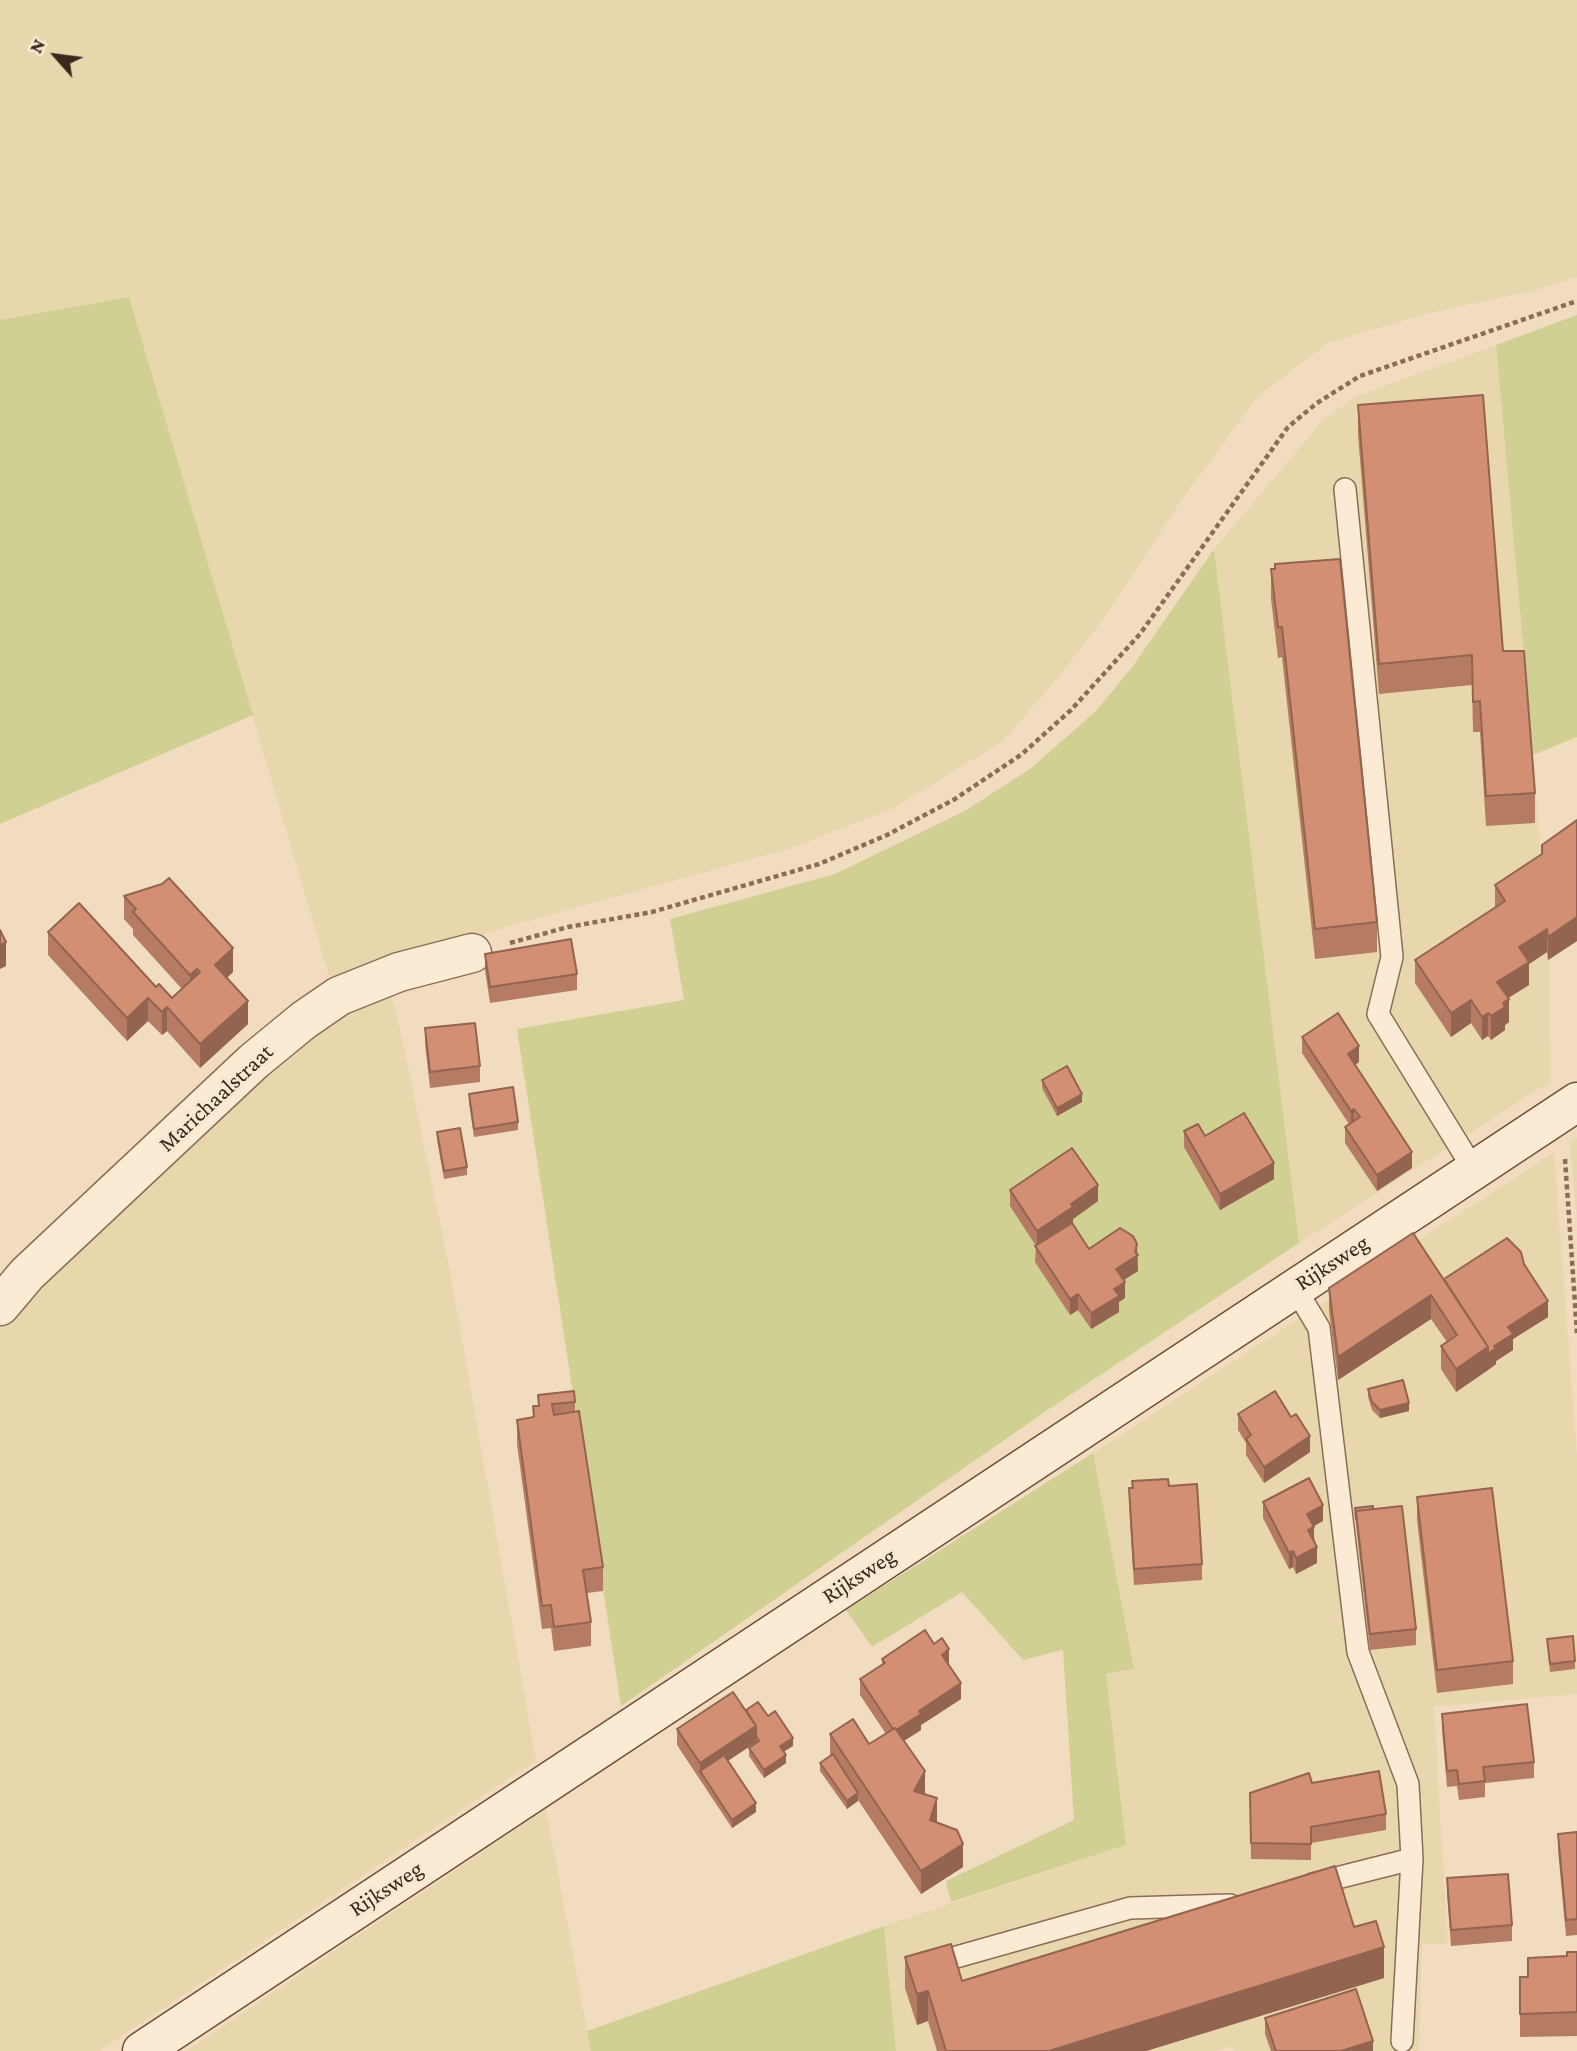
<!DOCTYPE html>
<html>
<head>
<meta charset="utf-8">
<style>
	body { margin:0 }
	#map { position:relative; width:1577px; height:2051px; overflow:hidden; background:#f1dcc0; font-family:"Crimson Pro",serif }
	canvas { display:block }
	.north { position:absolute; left:21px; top:21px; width:70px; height:70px; -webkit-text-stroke:5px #f8e8d1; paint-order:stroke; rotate:298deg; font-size:19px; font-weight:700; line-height:28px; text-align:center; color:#3b271c }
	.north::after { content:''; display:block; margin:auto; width:24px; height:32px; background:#3b271c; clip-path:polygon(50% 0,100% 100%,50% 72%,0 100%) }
</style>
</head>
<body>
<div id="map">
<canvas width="1577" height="2051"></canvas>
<div class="north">N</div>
</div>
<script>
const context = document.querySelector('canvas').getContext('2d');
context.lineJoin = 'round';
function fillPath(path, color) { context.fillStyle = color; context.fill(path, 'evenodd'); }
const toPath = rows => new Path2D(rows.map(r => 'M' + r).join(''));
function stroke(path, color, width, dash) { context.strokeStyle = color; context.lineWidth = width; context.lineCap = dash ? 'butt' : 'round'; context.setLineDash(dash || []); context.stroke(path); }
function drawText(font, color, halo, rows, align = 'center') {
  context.font = font + ' "Crimson Pro",serif'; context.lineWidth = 7; context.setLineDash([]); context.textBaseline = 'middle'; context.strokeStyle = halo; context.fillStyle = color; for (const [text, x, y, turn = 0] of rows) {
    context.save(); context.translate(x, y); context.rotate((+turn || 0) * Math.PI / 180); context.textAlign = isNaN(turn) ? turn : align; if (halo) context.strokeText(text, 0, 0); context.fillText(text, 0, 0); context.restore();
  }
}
fillPath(toPath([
	[0,0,1577,0,1577,277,1537,290,1430,313,1328,343,1257,397,1178,505,1107,614,1062,673,1002,742,892,809,792,848,510,926,331,983,129,297,0,320],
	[1496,345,1533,755,1549,960,1551,1081,1299,1243,1214,549,1324,419,1357,396],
	[389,990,399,1024,450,1271,536,1760,99,2051,0,2051,0,1329,12,1311,325,1020],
	[1577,1137,1577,1223,1570,1141],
	[1554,1152,1577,1455,1577,1694,1434,1707,1448,1944,1422,1944,1419,2051,1234,2051,1232,2046,1215,2051,896,2051,884,1926,1126,1845,1106,1673,1134,1667,1093,1453],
	[546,1809,591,2051,186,2051]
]), '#e8d7ad');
fillPath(toPath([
	[129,297,253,715,0,824,0,320],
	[1577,315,1577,737,1533,755,1496,345],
	[1214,549,1299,1243,1046,1411,621,1706,517,1029,684,1000,670,919,835,874,965,811,1030,769,1096,711,1133,666],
	[1093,1453,1134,1668,1106,1674,1126,1845,951,1902,946,1881,1074,1820,1063,1650,1023,1660,962,1592,872,1647,846,1610],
	[884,1926,896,2051,591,2051,587,2031]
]), '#d0d093');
const service = toPath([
	[1345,489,1392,957,1378,1014,1474,1170],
	[1295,1288,1319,1328,1358,1652,1408,1784,1412,1859,1402,2041],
	[1313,1884,1412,1859],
	[928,1965,1130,1908,1230,1905]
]);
const minor = toPath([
	[0,1306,27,1274,254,1061,304,1020,339,996,399,972,472,953]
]);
const secondary = toPath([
	[142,2051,1577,1102]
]);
stroke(service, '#8c6c57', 24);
stroke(minor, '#8c6c57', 41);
stroke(secondary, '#6e4d3a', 41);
stroke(toPath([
	[510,943,568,927,652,912,819,864,887,835,955,799,1022,754,1071,710,1140,634,1288,427,1317,403,1360,376,1577,301],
	[1565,1159,1577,1333]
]), '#8c6c57', 4.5, [5, 3.5]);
stroke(service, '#fbebd4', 21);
stroke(minor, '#fbebd4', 38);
stroke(secondary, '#fbebd4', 38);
fillPath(toPath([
	[1358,405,1503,651,1535,793,1535,823,1486,826,1480,732,1473,732,1472,685,1379,694,1358,435],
	[1275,564,1377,922,1377,952,1315,959,1282,657,1278,658,1271,599,1271,569,1275,569],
	[1577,820,1577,941,1548,960,1547,952,1529,964,1529,985,1508,998,1509,1022,1505,1025,1505,1030,1491,1040,1488,1036,1482,1040,1471,1023,1451,1037,1415,983,1415,960,1495,908,1495,885,1542,854,1542,845],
	[124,896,233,972,227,978,248,1024,200,1068,167,1031,162,1035,148,1021,127,1041,48,955,48,932,156,987,172,998,182,989,133,935,133,929,124,919],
	[485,954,577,974,577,990,490,1003,485,970],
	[425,1028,480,1066,480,1082,430,1088,425,1044],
	[1302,1037,1359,1062,1355,1065,1412,1168,1377,1191,1345,1143,1345,1127,1349,1124,1302,1053],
	[1042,1080,1082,1102,1057,1116,1042,1088],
	[469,1094,518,1122,518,1130,474,1137,469,1102],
	[1184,1131,1205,1136,1274,1179,1220,1210,1184,1147],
	[437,1132,467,1167,467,1175,444,1179,437,1140],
	[1010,1190,1098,1201,1073,1219,1073,1223,1089,1249,1137,1254,1138,1271,1124,1280,1125,1298,1119,1302,1119,1312,1091,1329,1078,1310,1070,1315,1035,1262,1036,1246,1010,1206],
	[1524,1264,1548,1317,1513,1339,1513,1350,1496,1361,1496,1364,1488,1370,1456,1392,1441,1369,1441,1346,1447,1342,1431,1319,1338,1380,1329,1311,1329,1288,1444,1279],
	[1368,1389,1409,1411,1380,1418,1372,1410,1368,1397],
	[538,1395,575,1402,575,1411,603,1567,603,1591,587,1593,591,1622,591,1646,554,1651,551,1628,542,1629,517,1444,517,1420,533,1418,533,1406,538,1406],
	[1238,1414,1310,1452,1264,1483,1246,1455,1246,1443,1238,1430],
	[1132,1481,1169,1486,1202,1564,1202,1580,1134,1585,1129,1504,1129,1488,1132,1488],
	[1417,1497,1513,1661,1513,1684,1437,1693,1417,1520],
	[1263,1502,1323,1521,1313,1526,1317,1563,1296,1574,1293,1567,1289,1569,1263,1518],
	[1355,1508,1416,1629,1416,1645,1370,1650,1355,1516],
	[1547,1639,1575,1661,1575,1669,1550,1672],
	[882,1659,949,1665,961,1699,921,1725,921,1730,904,1741,937,1822,963,1867,921,1894,858,1800,847,1809,820,1771,820,1763,830,1756,830,1734,869,1744,886,1734,860,1695,860,1679,882,1664],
	[746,1710,768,1716,793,1746,784,1751,786,1763,764,1778,749,1756,749,1748,756,1744,755,1743,728,1761,756,1812,732,1828,677,1745,677,1729],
	[1442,1714,1534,1762,1534,1778,1485,1783,1485,1797,1459,1800,1457,1786,1447,1787,1442,1730],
	[1312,1783,1386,1814,1386,1830,1311,1843,1311,1860,1251,1859,1250,1793],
	[1577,1832,1577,1935,1566,1936,1558,1850,1558,1834],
	[1447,1878,1512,1925,1512,1941,1451,1946,1447,1894],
	[1354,1927,1384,1978,1146,2051,937,2051,928,2021,917,2025,905,1988,905,1957,962,1981],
	[1577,1952,1577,2036,1520,2037,1520,1977,1528,1977],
	[1265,2018,1373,2051,1271,2051,1265,2034]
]), '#b57b63');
fillPath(toPath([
	[1577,917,1577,941,1548,960,1548,937],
	[1547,929,1547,952,1529,964,1529,985,1497,1005,1497,982,1519,947],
	[6,942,6,966,0,969,0,945],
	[233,948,233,972,215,988,215,965],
	[197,969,197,992,190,998,190,975],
	[148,998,148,1021,127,1041,127,1018],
	[1509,999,1509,1022,1505,1025,1505,1030,1491,1040,1491,1016,1503,1003],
	[1471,1000,1471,1023,1451,1037,1451,1013],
	[248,1001,248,1024,200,1068,200,1044],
	[167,1007,167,1031,162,1035,162,1012],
	[1488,1013,1488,1036,1482,1040,1482,1017],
	[1359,1046,1359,1062,1348,1070,1348,1054],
	[1082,1094,1082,1102,1057,1116,1057,1108],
	[1354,1109,1354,1125,1351,1127,1351,1111],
	[1412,1152,1412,1168,1377,1191,1377,1175],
	[1274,1163,1274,1179,1220,1210,1220,1194],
	[1098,1185,1098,1201,1073,1219,1073,1223,1037,1247,1037,1231,1071,1204],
	[1137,1244,1138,1271,1116,1285,1116,1269],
	[1125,1282,1125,1298,1119,1302,1119,1312,1091,1329,1091,1313,1114,1289],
	[1078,1294,1078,1310,1070,1315,1070,1299],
	[1431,1295,1431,1319,1338,1380,1338,1357],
	[1548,1301,1548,1317,1513,1339,1513,1350,1496,1361,1496,1364,1488,1370,1456,1392,1456,1369,1488,1347,1494,1346,1508,1327],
	[1409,1403,1409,1411,1380,1418,1380,1410],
	[1310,1436,1310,1452,1264,1483,1264,1467],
	[1323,1505,1323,1521,1307,1530,1307,1514],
	[1314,1527,1314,1543,1308,1530],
	[1317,1547,1317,1563,1296,1574,1296,1558],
	[1293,1551,1293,1567,1289,1569,1289,1553],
	[949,1649,949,1665,942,1655],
	[961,1683,961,1699,921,1725,921,1730,894,1747,894,1731,919,1711],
	[756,1726,756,1742,703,1777,700,1771,700,1779,700,1763],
	[793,1738,793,1746,780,1754,780,1746],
	[786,1755,786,1763,764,1778,764,1770],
	[925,1771,925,1794,914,1791],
	[858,1793,858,1801,847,1809,847,1801],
	[937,1798,937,1821,930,1843,930,1820],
	[756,1803,756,1812,732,1828,732,1820],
	[963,1844,963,1867,921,1894,921,1871],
	[1384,1947,1384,1978,1146,2051,1049,2051],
	[928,1991,928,2021,917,2025,917,1994],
	[1373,2041,1373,2051,1341,2051]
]), '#936450');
const building = toPath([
	[1483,395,1503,651,1524,651,1535,793,1486,796,1480,701,1473,702,1472,655,1379,664,1358,405,1483,395],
	[1340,559,1377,922,1315,929,1282,627,1278,627,1271,569,1275,569,1275,564,1340,559],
	[1577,820,1577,917,1548,937,1547,929,1519,947,1529,962,1497,982,1509,999,1503,1003,1505,1007,1491,1016,1488,1013,1482,1017,1471,1000,1451,1013,1415,960,1505,901,1495,885,1542,854,1542,845,1577,820],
	[169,878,233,948,215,965,248,1001,200,1044,167,1007,162,1012,148,998,127,1018,48,932,79,903,156,987,159,984,172,998,200,972,197,969,190,975,133,912,136,909,124,896,162,884,169,878],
	[0,930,6,942,0,945,0,930],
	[571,939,577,974,490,987,485,954,571,939],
	[1338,1013,1359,1046,1348,1054,1412,1152,1377,1175,1345,1127,1360,1117,1354,1109,1351,1111,1302,1037,1338,1013],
	[475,1023,480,1066,430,1072,425,1028,475,1023],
	[1067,1066,1082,1094,1057,1108,1042,1080,1067,1066],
	[513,1087,518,1122,474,1129,469,1094,513,1087],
	[1244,1113,1274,1163,1220,1194,1184,1131,1198,1124,1205,1136,1244,1113],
	[460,1128,467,1167,444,1171,437,1132,460,1128],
	[1072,1148,1098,1185,1071,1204,1073,1207,1037,1231,1010,1190,1072,1148],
	[1072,1223,1089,1249,1120,1228,1133,1236,1137,1244,1135,1252,1138,1255,1116,1269,1125,1282,1114,1289,1119,1296,1091,1313,1078,1294,1070,1299,1035,1246,1072,1223],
	[1413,1233,1488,1347,1456,1369,1441,1346,1457,1335,1431,1295,1338,1357,1329,1288,1413,1233],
	[1507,1238,1521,1252,1524,1264,1548,1301,1508,1327,1513,1334,1494,1346,1496,1348,1488,1354,1488,1347,1444,1279,1507,1238],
	[1403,1380,1409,1403,1380,1410,1372,1402,1368,1389,1403,1380],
	[574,1391,575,1402,552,1404,554,1415,579,1411,603,1567,583,1570,591,1622,554,1627,551,1605,542,1606,517,1420,534,1417,533,1406,539,1406,538,1395,574,1391],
	[1275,1391,1291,1417,1296,1414,1310,1436,1264,1467,1246,1439,1251,1435,1238,1414,1275,1391],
	[1309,1478,1323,1505,1307,1514,1314,1527,1308,1530,1317,1547,1296,1558,1293,1551,1289,1553,1263,1502,1309,1478],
	[1168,1479,1169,1486,1197,1484,1202,1564,1134,1569,1129,1488,1133,1488,1132,1481,1168,1479],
	[1492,1488,1513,1661,1437,1670,1417,1497,1492,1488],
	[1373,1506,1373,1509,1356,1511,1356,1519,1355,1508,1373,1506],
	[1402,1506,1416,1629,1370,1634,1356,1511,1402,1506],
	[925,1630,934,1644,942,1638,949,1649,942,1655,961,1683,919,1711,921,1714,896,1730,895,1728,893,1729,860,1679,885,1663,882,1659,925,1630],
	[1573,1636,1575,1661,1550,1664,1547,1639,1573,1636],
	[733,1692,756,1726,700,1763,677,1729,733,1692],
	[758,1702,768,1716,775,1711,793,1738,780,1746,786,1755,764,1770,749,1748,759,1741,756,1736,756,1726,746,1710,758,1702],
	[1527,1704,1534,1762,1483,1767,1485,1781,1459,1784,1457,1770,1447,1771,1442,1714,1527,1704],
	[853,1719,869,1744,895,1728,925,1771,914,1791,937,1798,930,1820,957,1830,963,1844,921,1871,830,1734,853,1719],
	[833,1754,858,1793,847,1801,820,1763,833,1754],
	[724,1755,756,1803,732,1820,700,1771,724,1755],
	[1379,1771,1386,1814,1311,1827,1311,1844,1251,1843,1250,1793,1309,1773,1312,1783,1379,1771],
	[1577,1832,1577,1919,1566,1920,1558,1834,1577,1832],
	[1335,1866,1354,1927,1376,1921,1384,1947,1049,2051,946,2051,928,1991,917,1994,905,1957,951,1944,962,1981,1335,1866],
	[1508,1874,1512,1925,1451,1930,1447,1878,1508,1874],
	[1567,1952,1577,1952,1577,2012,1520,2014,1520,1977,1528,1977,1528,1958,1567,1956,1567,1952],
	[1356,1989,1373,2041,1341,2051,1276,2051,1265,2018,1356,1989]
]);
fillPath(building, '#d28f73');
stroke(building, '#936450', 2);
drawText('23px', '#3b271c', '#f8e8d1', [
	["Marichaalstraat",216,1098,-43],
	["Rijksweg",1332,1263,-33],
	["Rijksweg",859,1576,-33],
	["Rijksweg",386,1889,-33]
]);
</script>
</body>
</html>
